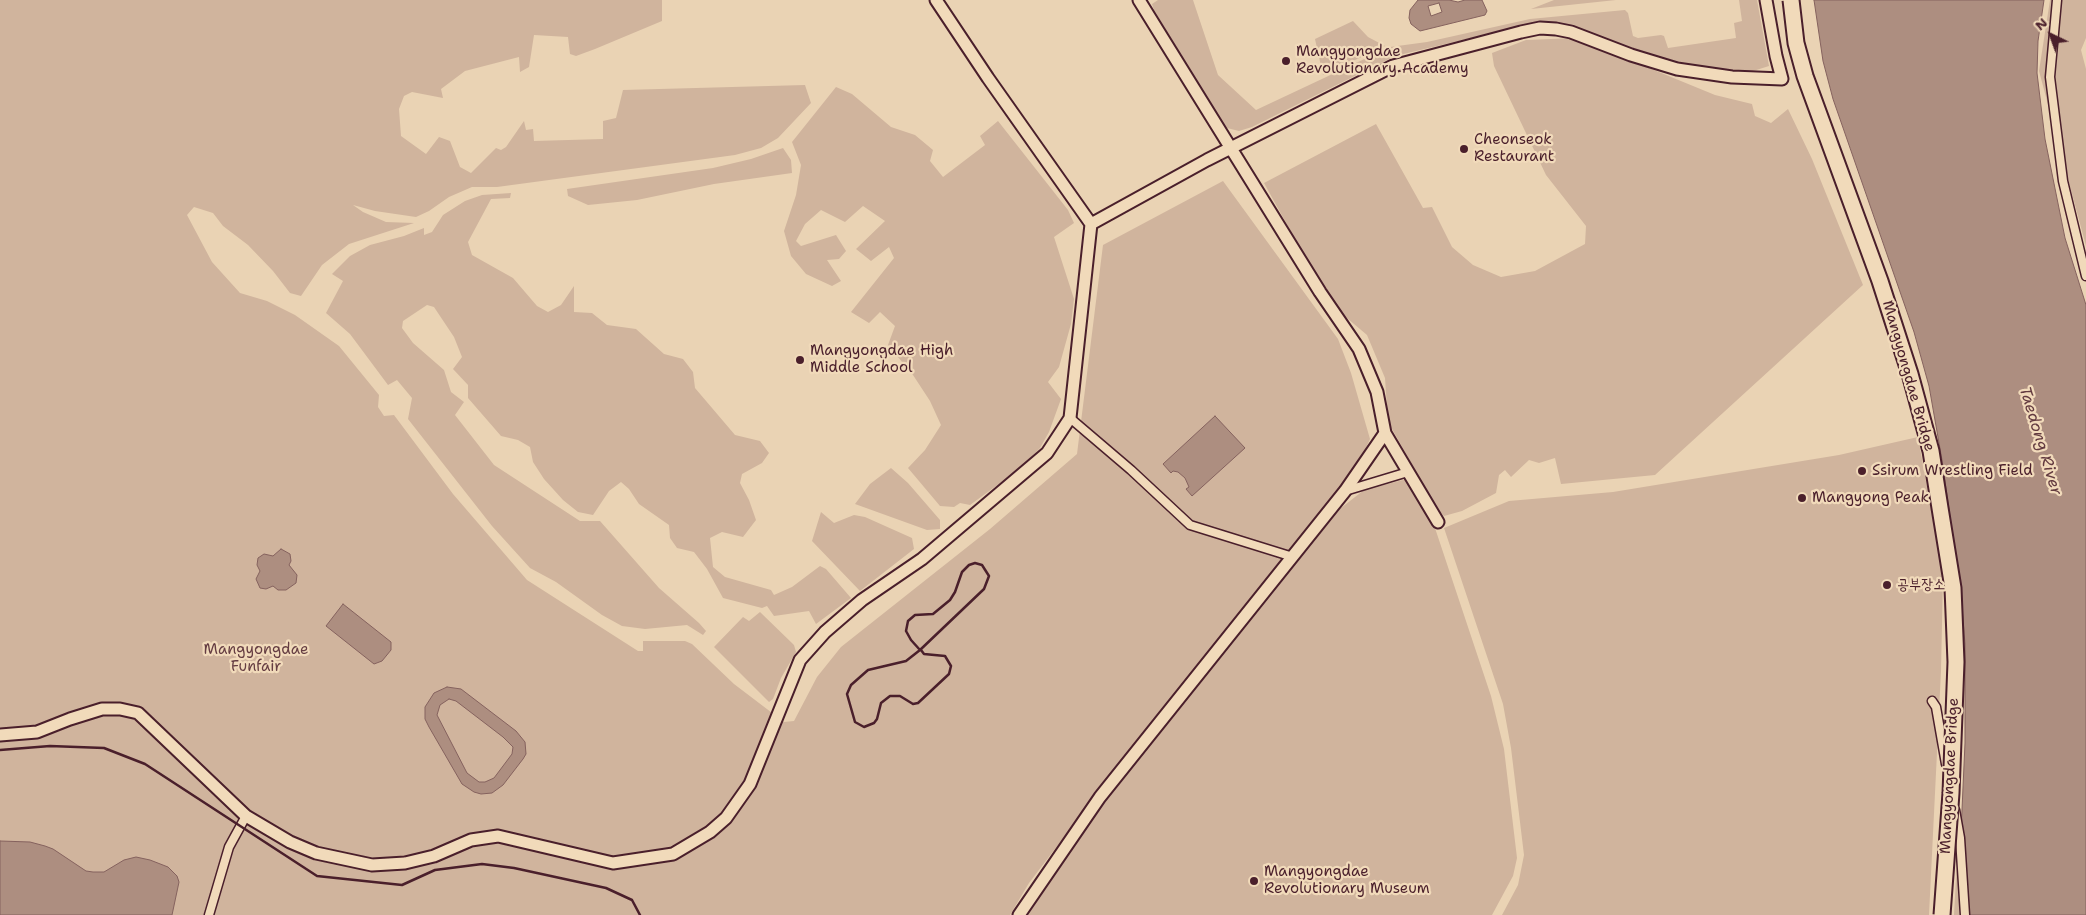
<!DOCTYPE html>
<html>
<head>
<meta charset="utf-8">
<style>
	body { margin:0 }
	#map { position:relative; width:2086px; height:915px; overflow:hidden; background:#ead3b4; font-family:"Shantell Sans",sans-serif }
	canvas { display:block }
	.north { position:absolute; left:2026px; top:10px; width:50px; height:50px; -webkit-text-stroke:4px #f1daba; paint-order:stroke; rotate:318deg; font-size:14px; font-weight:700; line-height:20px; text-align:center; color:#4a1f2b }
	.north::after { content:''; display:block; margin:auto; width:18px; height:22px; background:#4a1f2b; clip-path:polygon(50% 0,100% 100%,50% 72%,0 100%) }
</style>
</head>
<body>
<div id="map">
<canvas width="2086" height="915"></canvas>
<div class="north">N</div>
</div>
<script>
const context = document.querySelector('canvas').getContext('2d');
context.lineJoin = 'round';
function fillPath(path, color) { context.fillStyle = color; context.fill(path, 'evenodd'); }
const toPath = rows => new Path2D(rows.map(r => 'M' + r).join(''));
function stroke(path, color, width, dash) { context.strokeStyle = color; context.lineWidth = width; context.lineCap = dash ? 'butt' : 'round'; context.setLineDash(dash || []); context.stroke(path); }
function drawText(font, color, halo, rows, align = 'center') {
  context.font = font + ' "Shantell Sans","Poor Story",sans-serif'; context.lineWidth = 4.5; context.setLineDash([]); context.textBaseline = 'middle'; context.strokeStyle = halo; context.fillStyle = color; for (const [text, x, y, turn = 0] of rows) {
    context.save(); context.translate(x, y); context.rotate((+turn || 0) * Math.PI / 180); context.textAlign = isNaN(turn) ? turn : align; if (halo) context.strokeText(text, 0, 0); context.fillText(text, 0, 0); context.restore();
  }
}
fillPath(toPath([
	[0,0,662,0,662,21,595,49,576,56,570,54,568,37,534,35,529,67,520,72,519,57,465,71,441,89,443,98,412,92,404,96,399,109,401,136,426,154,439,137,450,141,460,167,471,173,496,148,501,150,506,147,524,121,526,130,533,129,534,141,603,139,603,121,616,118,623,90,805,85,811,103,778,138,761,148,735,155,497,187,472,187,449,197,429,211,416,217,375,211,353,205,363,212,386,222,414,223,349,244,322,265,301,296,290,293,273,271,248,245,223,226,213,213,194,207,187,215,212,262,240,293,267,301,295,315,339,346,379,395,378,407,384,416,394,415,453,494,527,580,638,651,643,651,643,641,685,641,692,644,734,684,784,722,794,721,817,677,841,647,990,529,1077,454,1103,245,1223,181,1338,339,1351,373,1370,439,1356,469,1099,791,1029,883,1010,915,0,915],
	[1158,0,1193,0,1218,75,1256,110,1390,47,1427,42,1530,19,1625,10,1628,13,1633,36,1638,38,1661,35,1664,36,1668,48,1736,38,1734,23,1742,21,1739,0,1757,0,1769,66,1750,72,1675,65,1543,23,1534,23,1395,56,1252,127,1239,131,1227,128,1223,124,1154,10,1152,4],
	[1554,0,1616,0,1531,9],
	[2050,0,2086,0,2086,38,2081,50,2086,69,2086,246,2039,71],
	[1353,21,1368,37,1385,46,1323,75,1315,39],
	[1576,38,1715,95,1752,104,1755,116,1771,123,1788,109,1812,159,1863,285,1655,475,1561,484,1555,458,1539,463,1529,460,1511,477,1505,470,1499,475,1496,493,1462,511,1444,516,1438,510,1388,422,1385,378,1367,335,1341,313,1306,259,1264,183,1376,124,1423,208,1432,207,1452,247,1473,265,1501,277,1535,271,1585,244,1586,226,1546,175,1494,66,1492,53,1526,40],
	[836,87,852,94,891,127,915,135,933,150,930,161,943,177,985,145,980,136,998,121,1068,210,1074,223,1054,237,1074,299,1071,324,1059,367,1048,382,1061,399,1049,432,1040,448,1022,467,970,505,960,503,954,507,940,506,908,468,925,450,941,425,930,401,913,375,888,345,895,326,880,312,869,323,851,312,894,258,889,247,871,261,856,249,885,221,863,206,845,222,821,210,805,224,796,241,801,246,836,235,846,251,839,259,827,260,841,281,832,286,806,274,791,256,784,231,796,195,801,165,792,142],
	[783,148,791,160,792,173,714,184,637,200,588,205,568,196,567,189,713,168,751,159],
	[511,193,510,198,491,199,468,242,472,255,513,278,537,306,548,312,561,305,574,286,574,312,592,313,607,325,636,329,664,354,683,359,693,372,695,388,735,435,760,441,769,453,762,463,742,474,740,483,749,500,756,520,743,537,722,532,710,538,713,567,725,577,771,590,774,595,792,587,820,566,826,569,851,598,816,624,809,611,774,616,767,606,762,608,723,598,707,569,694,552,677,548,670,538,669,525,639,504,629,489,621,482,609,491,593,515,578,512,563,500,544,479,533,462,530,447,518,440,501,436,468,398,468,385,453,369,462,357,454,337,434,307,427,305,403,321,402,328,413,343,444,370,451,392,464,402,455,415,494,465,580,521,600,521,659,588,699,623,706,631,703,635,687,625,645,629,622,626,602,615,556,582,530,568,492,526,408,419,412,398,397,380,388,385,350,334,326,313,343,281,332,274,350,256,370,245,404,236,424,228,424,235,432,232,443,215,465,201,482,195],
	[1918,437,1943,576,1941,671,1929,915,1502,915,1518,885,1524,855,1511,748,1503,704,1444,528,1509,501,1613,492,1839,455],
	[891,468,908,483,940,520,940,529,927,530,855,504,870,484],
	[1403,480,1407,480,1433,522,1491,696,1504,749,1517,858,1513,876,1492,915,1028,915,1092,819,1126,772,1341,508,1364,490],
	[821,512,834,523,854,515,865,517,912,538,914,549,860,591,812,541],
	[760,612,794,645,796,652,781,678,773,699,769,702,714,647,743,617,749,621],
	[1957,859,1960,860,1963,915,1954,915]
]), '#d0b49d');
const water = toPath([
	[1418,0,1449,0,1458,2,1465,0,1482,0,1487,11,1485,15,1420,31,1411,24,1409,18,1410,10,1418,0],
	[1439,3,1442,12,1431,16,1428,6,1439,3],
	[1814,0,2044,0,2038,41,2037,73,2045,139,2065,238,2086,305,2086,915,1967,915,1961,832,1965,743,1965,644,1961,595,1942,460,1929,386,1914,332,1833,99,1823,61,1814,0],
	[1215,416,1245,448,1192,496,1186,489,1189,487,1185,478,1178,472,1173,471,1171,473,1163,464,1215,416],
	[281,549,290,554,291,561,289,565,297,575,296,583,286,590,278,590,273,586,266,589,260,588,256,579,260,571,257,565,258,558,264,554,273,556,281,549],
	[343,604,391,642,391,650,382,661,374,664,326,626,343,604],
	[447,687,461,689,516,731,525,742,526,754,523,759,503,785,492,793,481,794,474,792,462,784,429,727,425,719,425,707,434,693,447,687],
	[449,699,456,701,503,737,513,747,512,754,494,778,485,782,479,782,467,773,437,715,440,705,449,699],
	[0,841,30,842,45,846,53,849,86,871,93,872,104,872,124,860,136,857,150,860,168,867,177,876,179,882,172,915,0,915,0,841]
]);
fillPath(water, '#ad8e80');
stroke(water, '#85625e', 1);
const street = toPath([
	[2057,0,2050,77,2063,181,2086,276],
	[1070,418,1131,470,1190,525,1293,557],
	[1345,491,1408,472],
	[1932,701,1936,707,1946,764],
	[1955,810,1960,838,1965,915],
	[209,915,229,847,246,816]
]);
const secondary = toPath([
	[1139,0,1320,292,1359,349,1377,392,1385,433,1438,522],
	[1091,224,1207,160,1393,66,1521,32,1540,28,1556,29,1571,32,1631,55,1677,69,1732,77,1782,79,1776,56,1766,0],
	[0,735,37,732,70,719,102,709,120,709,138,713,246,816,290,842,316,853,372,865,405,863,434,856,471,840,498,836,613,863,673,854,710,832,726,818,750,784,800,660,825,632,862,600,922,559,1047,453,1070,418,1091,224,988,78,936,0],
	[1019,915,1100,797,1345,491,1385,433]
]);
stroke(street, '#4a1f2b', 11);
stroke(secondary, '#4a1f2b', 15);
stroke(street, '#f1daba', 8);
stroke(secondary, '#f1daba', 11);
stroke(toPath([
	[920,650,906,661,868,670,851,685,847,694,855,722,864,727,874,723,877,719,881,703,890,696,900,696,913,704,918,703,949,674,951,666,945,656,924,654,921,650,920,650,911,640,906,631,908,621,915,615,933,614,950,600,955,592,962,572,969,565,975,563,982,565,989,576,984,589,920,650],
	[0,750,50,746,104,748,145,764,317,876,402,885,435,870,482,864,514,868,606,888,632,900,640,915]
]), '#4a1f2b', 2.5);
const highwayBridge = toPath([
	[1791,0,1796,43,1805,76,1880,281,1910,374,1931,451,1940,508,1953,588,1956,662,1951,793,1942,915]
]);
stroke(highwayBridge, '#4a1f2b', 19, []);
stroke(highwayBridge, '#f1daba', 15);
for (const [x, y, r, color] of [
	[1286,61,5,"#4a1f2b"],
	[1464,149,5,"#4a1f2b"],
	[800,360,5,"#4a1f2b"],
	[1862,471,5,"#4a1f2b"],
	[1802,498,5,"#4a1f2b"],
	[1887,585,5,"#4a1f2b"],
	[1254,881,5,"#4a1f2b"]
]) { const dot = new Path2D(); dot.arc(x, y, r, 0, 2 * Math.PI); context.fillStyle = color; context.fill(dot); stroke(dot, '#f1daba', 2); }
drawText('15px', '#4a1f2b', '#f1daba', [
	["Mangyongdae",1296,52],
	["Revolutionary Academy",1296,69],
	["Cheonseok",1474,140],
	["Restaurant",1474,157],
	["Mangyongdae High",810,351],
	["Middle School",810,368],
	["Ssirum Wrestling Field",1872,471],
	["Mangyong Peak",1812,498],
	["공부장소",1897,585],
	["Mangyongdae",1264,872],
	["Revolutionary Museum",1264,889]
], 'left');
drawText('15px', '#4a1f2b', '#f1daba', [
	["Mangyongdae Bridge",1908,376,74],
	["Mangyongdae Bridge",1950,776,-87]
]);
drawText('15px', '#653d42', '#f1daba', [
	["Mangyongdae",256,650],
	["Funfair",256,667]
]);
drawText('italic 16px', '#633b40', '#f1daba', [
	["Taedong River",2040,441,73]
]);
</script>
</body>
</html>
